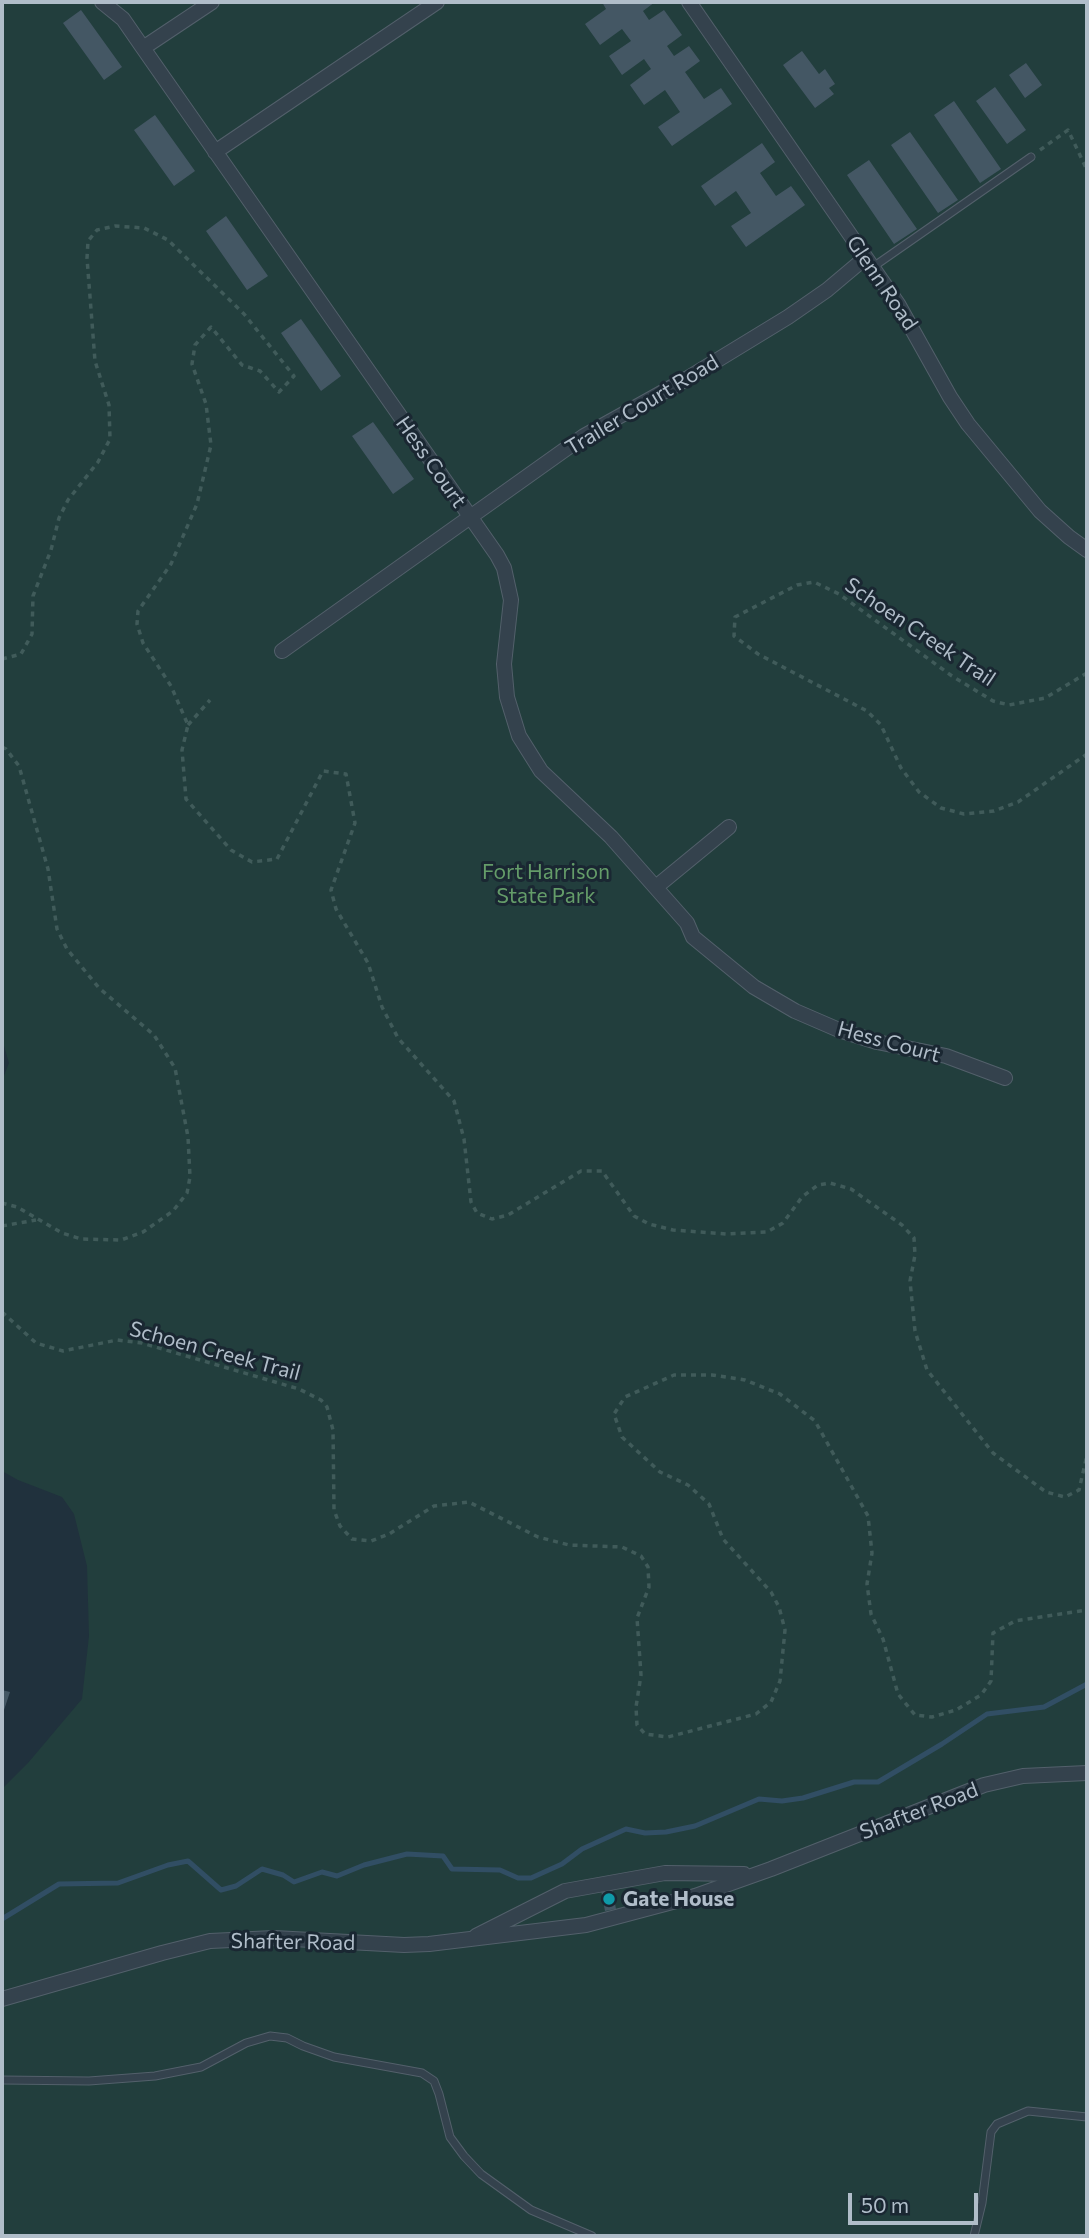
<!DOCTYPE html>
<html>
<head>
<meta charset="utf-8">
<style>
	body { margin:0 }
	#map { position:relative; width:1089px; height:2238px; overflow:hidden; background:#20313d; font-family:Commissioner,sans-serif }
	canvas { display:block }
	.frame { position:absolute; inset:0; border:4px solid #b0bdc9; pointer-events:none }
	.scale { position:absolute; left:848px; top:2193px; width:130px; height:32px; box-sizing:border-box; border:4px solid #b0bdc9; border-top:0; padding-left:9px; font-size:21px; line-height:24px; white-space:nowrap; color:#b0bdc9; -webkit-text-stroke:5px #1a2732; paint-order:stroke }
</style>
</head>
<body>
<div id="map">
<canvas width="1089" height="2238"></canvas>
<div class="frame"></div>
<div class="scale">50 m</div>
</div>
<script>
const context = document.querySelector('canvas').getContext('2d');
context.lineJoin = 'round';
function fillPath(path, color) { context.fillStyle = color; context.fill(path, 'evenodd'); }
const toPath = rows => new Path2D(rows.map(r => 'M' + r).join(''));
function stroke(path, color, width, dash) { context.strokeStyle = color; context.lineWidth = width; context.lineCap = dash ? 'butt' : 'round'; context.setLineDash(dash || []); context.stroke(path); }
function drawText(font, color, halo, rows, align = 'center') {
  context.font = font + ' Commissioner,sans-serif'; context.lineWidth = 6; context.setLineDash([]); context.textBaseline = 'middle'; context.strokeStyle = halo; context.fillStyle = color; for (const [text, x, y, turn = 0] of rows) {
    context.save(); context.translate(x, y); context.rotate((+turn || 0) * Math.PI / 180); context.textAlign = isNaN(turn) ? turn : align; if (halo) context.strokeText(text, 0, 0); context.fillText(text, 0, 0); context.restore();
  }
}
fillPath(toPath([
	[2,2,1087,2,1087,2236,2,2236,2,1789,28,1763,82,1699,89,1636,87,1566,74,1514,62,1497,18,1480,2,1471,2,1081,9,1063,2,1039]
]), '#223e3d');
stroke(toPath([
	[2,1919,59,1884,118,1883,168,1865,188,1861,221,1890,236,1886,262,1869,283,1875,294,1882,322,1872,337,1876,364,1865,407,1854,443,1856,452,1869,500,1870,518,1878,531,1878,562,1864,582,1849,626,1829,645,1833,666,1832,695,1826,759,1799,782,1801,803,1798,854,1782,878,1782,942,1744,987,1714,1044,1707,1087,1684]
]), '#314e64', 5);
fillPath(toPath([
	[602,2,655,2,643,11,649,20,664,10,682,35,667,46,674,56,689,46,700,61,685,72,704,99,721,88,732,104,672,146,658,127,680,112,665,90,644,105,630,85,651,69,644,59,622,75,609,56,631,41,622,29,600,45,585,24,606,9],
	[81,10,122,67,104,80,63,23],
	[802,51,819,74,825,69,835,84,829,88,834,94,815,108,783,65],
	[1026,63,1042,85,1025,98,1009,75],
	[995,87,1026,130,1007,144,976,101],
	[954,101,1001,169,980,183,934,115],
	[155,115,195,171,174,186,134,130],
	[910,132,958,200,938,213,891,145],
	[762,143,775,162,760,173,776,196,791,186,805,205,746,247,731,226,751,213,736,191,715,206,701,186],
	[869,160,917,229,894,244,847,175],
	[226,216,268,276,247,290,206,231],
	[301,319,341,376,321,391,281,333],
	[373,422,414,479,393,494,352,436],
	[2,1690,10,1692,2,1716],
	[612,1888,616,1909,605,1911,601,1890]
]), '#445764');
const lane = toPath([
	[873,267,1031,157],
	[2,2080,89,2081,155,2076,201,2067,246,2043,270,2036,287,2038,303,2046,334,2057,422,2073,434,2081,439,2094,450,2137,464,2156,481,2174,531,2210,592,2236],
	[974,2236,982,2203,991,2132,997,2124,1028,2111,1087,2117]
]);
const street = toPath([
	[102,2,123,19,143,48,212,2],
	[689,2,898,304,950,397,968,424,1040,511,1069,537,1087,550],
	[143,48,497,555,504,568,511,600,504,664,507,697,519,736,541,771,611,837,687,923,693,937,754,987,795,1011,839,1030,877,1042,946,1056,1005,1078],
	[215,152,437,2],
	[282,651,584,436,688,378,788,317,827,290,865,258],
	[656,887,729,827],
	[476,1936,565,1891,665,1873,744,1874],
	[2,1999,162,1953,210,1941,274,1938,404,1945,429,1944,586,1925,695,1896,771,1869,984,1785,1023,1776,1087,1773]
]);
stroke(lane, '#53606b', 9);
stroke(street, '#53606b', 16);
stroke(toPath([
	[1040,150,1068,130,1087,170],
	[2,659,21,654,32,634,33,596,51,550,59,518,68,500,98,462,110,439,109,405,95,361,87,258,88,241,97,230,115,226,144,228,168,240,244,314,294,376,279,392,260,371,242,365,211,327,195,345,192,364,206,404,211,445,197,504,171,564,138,611,137,624,143,643,171,686,188,725,182,750,186,799,231,850,252,862,277,859,323,771,346,774,355,823,331,890,336,909,368,963,382,1007,398,1038,454,1101,464,1139,471,1202,477,1213,492,1219,508,1215,581,1171,602,1171,634,1216,649,1224,673,1230,726,1234,767,1232,783,1223,802,1197,818,1185,830,1183,851,1189,902,1225,914,1238,915,1255,910,1281,915,1331,927,1370,993,1453,1046,1492,1065,1497,1079,1490,1087,1455],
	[1087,673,1045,698,1009,705,993,701,952,676,839,594,814,582,797,585,735,617,734,636,758,654,867,711,881,725,901,768,919,792,941,808,964,814,994,811,1018,802,1087,754],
	[188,725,210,700],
	[2,747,6,749,19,766,48,869,57,929,67,949,99,988,154,1035,175,1068,188,1137,190,1177,187,1193,173,1211,143,1232,121,1240,81,1239,62,1233,17,1207,2,1203],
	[2,1226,36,1220],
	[2,1312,36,1343,63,1351,117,1340,142,1343,299,1389,321,1400,327,1407,333,1430,334,1510,340,1526,352,1539,371,1541,389,1534,434,1506,469,1502,538,1537,569,1545,622,1547,641,1556,648,1567,649,1587,637,1618,641,1675,636,1707,637,1725,645,1734,668,1737,756,1714,771,1702,780,1681,785,1630,779,1607,771,1592,723,1539,709,1504,688,1485,660,1472,622,1437,614,1414,625,1397,674,1375,712,1375,745,1380,780,1394,815,1421,868,1516,872,1553,867,1584,871,1614,883,1639,898,1694,915,1715,932,1717,956,1710,981,1695,991,1681,993,1633,1015,1621,1087,1610]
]), '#405b5a', 3.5, [5, 5]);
stroke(lane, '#34424d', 7);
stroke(street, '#34424d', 14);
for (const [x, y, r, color] of [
	[609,1899,7,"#0f9aa8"]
]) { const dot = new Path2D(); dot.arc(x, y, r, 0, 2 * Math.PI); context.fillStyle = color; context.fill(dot); stroke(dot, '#1a2732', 2.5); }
drawText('21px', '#b0bdc9', '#1a2732', [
	["Glenn Road",882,283,56],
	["Trailer Court Road",642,405,-31],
	["Hess Court",431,462,55],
	["Schoen Creek Trail",920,632,34],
	["Hess Court",889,1042,15],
	["Schoen Creek Trail",215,1351,15],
	["Shafter Road",919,1811,-21],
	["Shafter Road",293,1942,1]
]);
drawText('21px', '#649c69', '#1a2732', [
	["Fort Harrison",546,872],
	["State Park",546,896]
]);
drawText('bold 21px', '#b0bdc9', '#1a2732', [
	["Gate House",623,1899]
], 'left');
</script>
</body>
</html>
